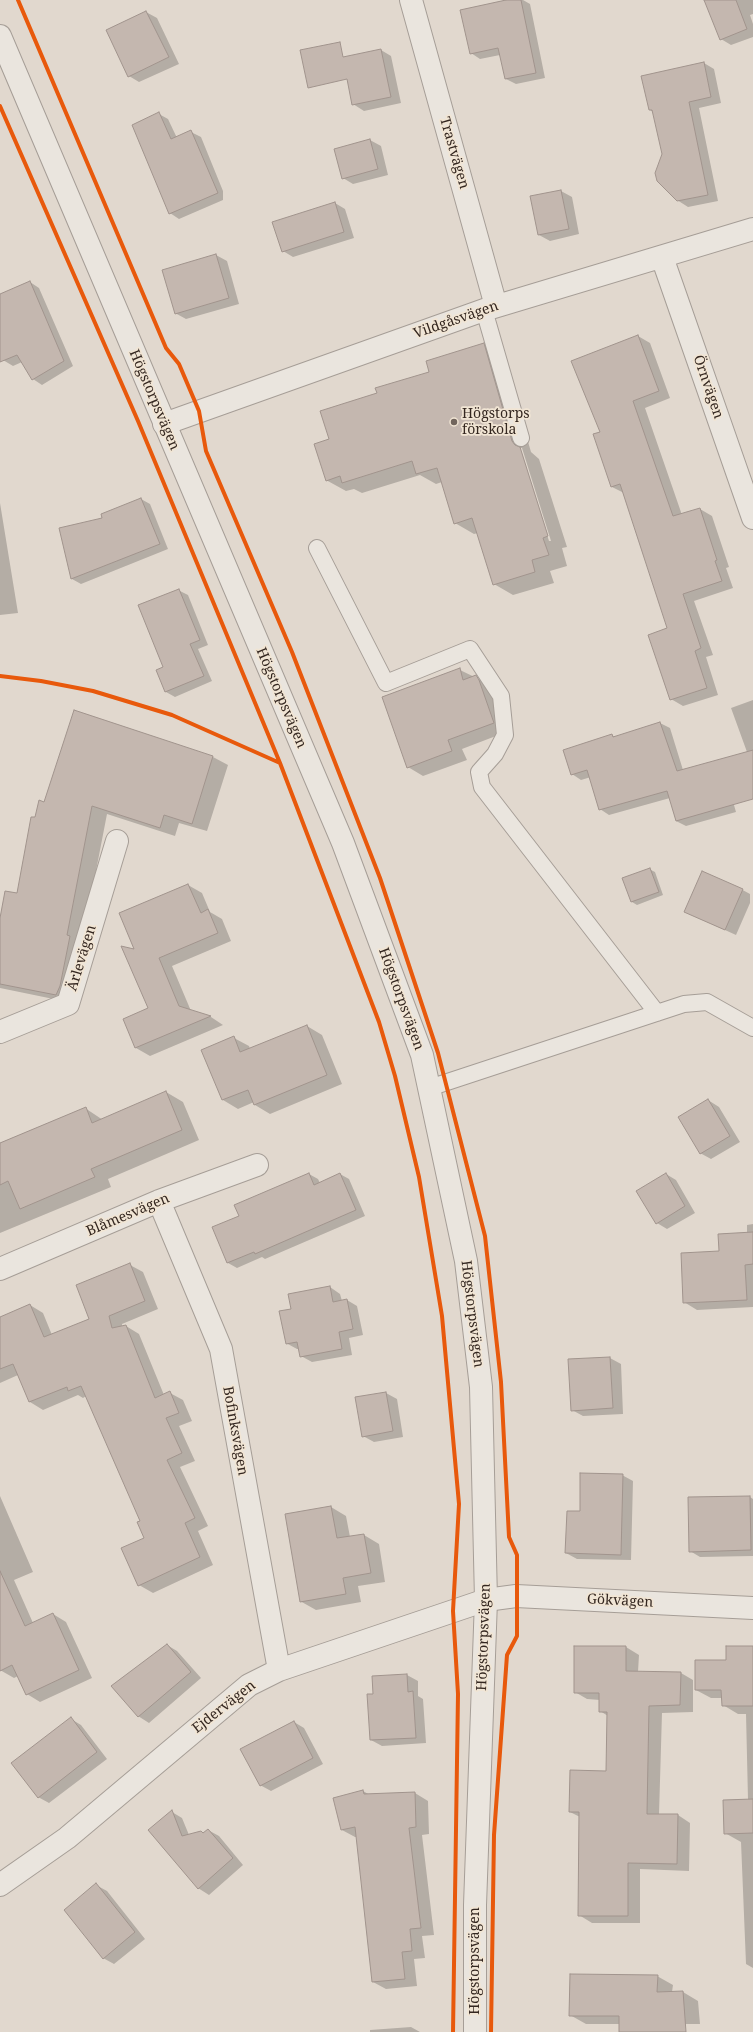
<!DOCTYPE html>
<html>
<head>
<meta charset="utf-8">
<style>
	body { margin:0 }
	canvas { display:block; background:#e1d8ce }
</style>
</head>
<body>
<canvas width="753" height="2032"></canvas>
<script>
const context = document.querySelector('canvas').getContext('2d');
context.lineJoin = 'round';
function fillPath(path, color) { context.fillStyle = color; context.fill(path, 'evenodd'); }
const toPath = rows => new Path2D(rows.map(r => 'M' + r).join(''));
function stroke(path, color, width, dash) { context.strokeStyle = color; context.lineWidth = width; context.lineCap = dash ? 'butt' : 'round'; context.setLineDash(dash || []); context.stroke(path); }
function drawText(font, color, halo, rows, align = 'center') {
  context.font = font + ' "Noto Serif",serif'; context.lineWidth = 3.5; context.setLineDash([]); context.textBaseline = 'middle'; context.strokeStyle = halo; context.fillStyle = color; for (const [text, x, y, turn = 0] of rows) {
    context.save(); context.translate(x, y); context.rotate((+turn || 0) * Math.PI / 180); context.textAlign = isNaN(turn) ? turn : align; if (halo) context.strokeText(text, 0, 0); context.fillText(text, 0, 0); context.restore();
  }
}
fillPath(toPath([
	[510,0,523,0,530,4,545,78,516,84,506,79,500,55,480,59,471,53],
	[705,0,753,0,753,14,750,15,753,24,753,37,731,45,721,39],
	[146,12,157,18,179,64,139,82,129,76],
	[381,50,391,56,401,103,364,111,353,104],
	[704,63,714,69,721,103,699,108,718,201,688,207,677,200,663,154,653,112,650,110],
	[159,114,168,119,177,138,191,132,201,137,223,191,223,200,179,219,170,213],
	[370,140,381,146,388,175,353,184,343,178],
	[561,191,572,197,579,234,550,241,539,235],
	[335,203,345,209,354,238,293,257,283,251],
	[216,255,227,261,239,304,186,319,175,313],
	[30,282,39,288,73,366,42,385,33,379,22,362,13,366,3,360,0,353,0,296],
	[638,336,650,343,670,398,645,408,682,515,700,509,712,516,729,567,726,568,733,588,694,601,713,655,706,657,718,695,683,706,671,699,668,629,624,493,612,487,594,434,601,432],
	[484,344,503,355,531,452,539,459,567,547,562,548,567,566,550,571,554,583,513,595,494,584,478,533,474,534,455,523,442,482,436,484,420,475,362,493,354,489,346,491,326,480,330,440,378,394,430,372],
	[520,448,522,448,551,541,549,541],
	[141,499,150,504,168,549,81,584,72,579,60,529,104,519],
	[0,503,18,613,0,615],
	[178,590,188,595,208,645,198,649,212,681,175,697,166,692,157,670,165,667],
	[460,670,491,685,509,731,462,749,467,760,423,776,408,767],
	[753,700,753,764,751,763,731,708],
	[75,711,213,757,228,765,207,831,179,823,175,836,107,814,82,943,73,1003,0,988,0,923,17,894,36,819,45,803],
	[660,723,670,728,683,770,723,767,736,812,686,826,676,821,670,798,609,815,600,809,591,777,581,780,572,774,611,735,615,737],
	[649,869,655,872,663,895,637,905,632,902],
	[188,885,202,893,210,912,222,919,231,941,172,966,191,1011,211,1017,223,1025,150,1056,136,1048,124,1019,150,1009,136,950],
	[739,888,750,894,750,903,736,935,685,912],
	[307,1026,322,1035,342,1084,270,1114,255,1105,254,1102,238,1109,223,1100,203,1050,234,1038,249,1046,250,1049],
	[166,1092,183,1102,199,1140,108,1179,111,1187,0,1233,0,1143,85,1108,103,1120],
	[708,1100,719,1107,740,1142,711,1159,700,1153],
	[309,1174,318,1179,320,1183,340,1174,349,1179,365,1216,265,1259,262,1257,237,1268,228,1263,240,1217],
	[666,1174,676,1180,695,1213,667,1229,657,1223],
	[753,1224,753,1307,697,1310,684,1302,747,1234,747,1225],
	[130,1265,143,1272,158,1309,122,1324,122,1327,126,1326,139,1334,164,1395,170,1393,183,1400,192,1421,179,1426,195,1461,180,1467,208,1526,198,1531,213,1565,153,1593,139,1585,146,1538,142,1521,86,1396,83,1398,78,1395,43,1410,30,1402,18,1375,0,1383,0,1318,30,1305,43,1313,52,1335,91,1320],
	[330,1287,340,1294,342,1301,347,1300,357,1306,363,1335,349,1338,352,1355,312,1362,301,1356,300,1349,297,1349,286,1343],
	[610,1358,621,1364,623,1414,583,1416,572,1410,569,1360],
	[386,1393,397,1399,403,1437,374,1442,363,1436],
	[622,1475,633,1481,631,1560,577,1559,566,1553],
	[0,1496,33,1572,14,1580,33,1623,53,1614,66,1622,92,1678,40,1702,27,1694,18,1676,14,1678,0,1670],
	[750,1497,753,1499,753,1556,700,1557,690,1551],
	[331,1507,346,1516,350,1537,364,1535,379,1544,385,1582,358,1586,361,1602,316,1610,300,1601],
	[167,1645,177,1651,201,1678,149,1723,138,1716],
	[575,1647,626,1647,639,1655,638,1672,681,1673,693,1680,693,1712,662,1713,659,1815,678,1815,690,1823,689,1871,640,1869,640,1923,592,1923,579,1915,580,1817,570,1812,607,1772,608,1716,600,1711,600,1700,587,1699,575,1692],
	[753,1647,753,1968,746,1964,741,1842,725,1833,748,1800,746,1714,738,1714,723,1705,722,1698,711,1698,696,1690,727,1661],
	[407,1675,418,1681,418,1696,423,1699,426,1743,382,1746,371,1740,374,1695],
	[71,1719,81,1725,107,1759,49,1803,38,1797],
	[294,1722,304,1728,323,1764,271,1791,260,1785],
	[363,1791,370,1795,415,1793,428,1801,429,1834,422,1835,434,1935,422,1936,425,1958,414,1959,417,1986,386,1989,373,1982,357,1837,355,1837,342,1830],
	[172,1812,182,1818,189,1835,201,1832,204,1833,208,1830,219,1836,243,1865,209,1895,198,1888],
	[96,1885,107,1891,145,1939,114,1964,103,1958],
	[657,1976,673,1985,672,1992,683,1992,698,2001,700,2024,586,2024,570,2015],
	[411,2027,420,2032,370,2032,370,2030]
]), '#0003');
const building = toPath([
	[506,0,521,0,536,73,505,79,498,48,470,54,460,10,506,0],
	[704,0,736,0,747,29,720,40,704,0],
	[146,11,169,57,128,77,106,30,146,11],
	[340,42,343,57,381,49,391,97,352,105,347,79,308,88,300,50,340,42],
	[704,62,711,97,689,102,708,195,677,201,657,181,655,173,662,154,652,110,649,110,641,76,704,62],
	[159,112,171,139,191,130,218,193,169,214,132,125,159,112],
	[370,139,378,169,342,179,334,149,370,139],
	[561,190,569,229,538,235,530,196,561,190],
	[335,202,344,232,282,252,272,222,335,202],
	[216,254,229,298,175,314,162,270,216,254],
	[30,281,64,361,32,380,17,355,0,362,0,294,30,281],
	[638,335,659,391,633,401,673,516,700,508,717,560,715,561,722,581,683,594,701,648,695,651,707,688,670,700,648,635,667,628,620,484,611,487,593,434,600,432,571,361,638,335],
	[484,343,512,441,515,445,520,447,548,536,543,538,549,555,532,560,535,572,493,585,472,518,454,524,437,468,416,474,412,461,342,483,340,476,326,481,314,444,329,439,320,411,377,393,375,388,429,372,426,361,484,343],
	[141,498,160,544,71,579,59,528,102,518,101,514,141,498],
	[179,589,200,640,190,644,204,676,165,692,156,670,163,667,138,605,179,589],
	[460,668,463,680,476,675,479,680,494,723,448,740,452,751,407,768,382,697,460,668],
	[74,710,213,756,192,824,164,815,160,828,92,806,67,935,70,936,60,986,56,995,0,984,0,918,5,891,17,893,31,817,35,817,39,800,44,802,74,710],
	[660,722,677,771,753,750,753,799,676,821,667,791,599,810,587,770,571,775,563,750,612,734,613,737,660,722],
	[650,868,659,892,631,902,622,878,650,868],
	[702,871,743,889,725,930,684,912,702,871],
	[188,884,201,913,208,909,218,933,159,958,179,1006,211,1016,135,1048,123,1019,148,1008,121,946,134,949,119,913,188,884],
	[307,1025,327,1075,254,1105,248,1090,222,1100,201,1050,234,1036,240,1052,307,1025],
	[166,1091,182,1130,91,1169,95,1177,20,1209,8,1181,0,1185,0,1143,86,1107,92,1123,166,1091],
	[708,1099,730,1136,700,1154,678,1117,708,1099],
	[309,1173,314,1185,340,1173,356,1210,255,1254,254,1252,227,1263,212,1227,239,1216,234,1205,309,1173],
	[666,1173,685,1206,656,1224,636,1191,666,1173],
	[753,1232,753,1264,745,1265,747,1300,683,1303,681,1253,719,1251,718,1234,753,1232],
	[130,1263,145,1301,109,1316,112,1328,126,1325,155,1398,170,1391,179,1413,166,1418,182,1453,167,1460,195,1518,185,1523,200,1557,138,1586,121,1548,144,1538,137,1522,140,1521,81,1386,68,1391,67,1387,29,1402,13,1364,0,1369,0,1317,30,1304,44,1337,89,1319,76,1285,130,1263],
	[330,1286,333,1302,347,1299,353,1329,339,1332,342,1349,300,1357,297,1342,286,1344,279,1311,291,1309,288,1294,330,1286],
	[610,1357,613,1408,571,1411,568,1359,610,1357],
	[386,1392,393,1431,362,1437,355,1397,386,1392],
	[580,1473,623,1474,621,1555,565,1553,567,1511,580,1511,580,1473],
	[750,1496,751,1550,689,1552,688,1497,750,1496],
	[331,1506,337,1538,364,1534,371,1573,343,1578,346,1594,300,1602,285,1514,331,1506],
	[0,1571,25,1626,53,1613,79,1670,26,1695,12,1665,0,1671,0,1571],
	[167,1644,191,1672,138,1717,111,1686,167,1644],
	[574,1646,626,1646,626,1671,681,1672,680,1705,649,1706,647,1814,678,1814,677,1864,628,1863,628,1916,578,1916,579,1812,569,1812,570,1770,606,1771,607,1712,599,1712,599,1693,574,1693,574,1646],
	[726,1646,753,1646,753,1706,722,1706,721,1690,695,1690,695,1660,726,1660,726,1646],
	[407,1674,408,1692,413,1691,416,1738,370,1740,367,1694,373,1694,372,1676,407,1674],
	[71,1717,97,1752,38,1798,11,1763,71,1717],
	[294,1721,313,1758,260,1786,240,1749,294,1721],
	[363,1790,364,1794,415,1792,416,1827,409,1828,421,1928,410,1929,412,1951,402,1952,405,1979,372,1982,355,1827,341,1830,333,1798,363,1790],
	[753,1799,753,1833,724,1834,723,1800,753,1799],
	[172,1810,182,1836,201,1831,203,1833,208,1829,233,1858,198,1889,148,1830,172,1810],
	[96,1883,135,1932,103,1959,64,1910,96,1883],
	[570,1974,658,1975,657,1992,683,1991,686,2032,619,2032,619,2016,569,2016,570,1974]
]);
fillPath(building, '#c4b7af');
stroke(building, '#a1948d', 1);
const service = toPath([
	[484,310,521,438],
	[317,548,386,683,470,649,501,696,505,735,495,754,479,772,482,787,657,1013],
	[429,1088,684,1004,707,1002,753,1028]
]);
const minor = toPath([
	[411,0,496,306],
	[662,257,753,518],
	[164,424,484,310,753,229],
	[0,1032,68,1004,117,841],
	[159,1201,221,1349,279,1670],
	[0,1269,159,1201,257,1165],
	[0,1885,67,1838,249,1685,279,1670,486,1600,516,1596,753,1608]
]);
const tertiary = toPath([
	[0,36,343,843,422,1055,466,1261,481,1387,486,1600,475,1905,475,2032]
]);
stroke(service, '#a69e97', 18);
stroke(minor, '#a69e97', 24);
stroke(tertiary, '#a69e97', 24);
stroke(service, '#eae5de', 16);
stroke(minor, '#eae5de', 22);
stroke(tertiary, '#eae5de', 22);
stroke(toPath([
	[18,0,166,348,179,364,199,411,206,451,292,652,380,878,438,1053,485,1236,501,1382,509,1537,517,1555,517,1636,507,1655,494,1835,491,2032],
	[0,106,138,421,280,763,379,1022,395,1076,419,1177,442,1316,459,1504,453,1611,458,1694,453,2032],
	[0,676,41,681,93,691,172,715,280,763]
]), '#e8590c', 4);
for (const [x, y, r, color] of [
	[454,422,4,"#71655d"]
]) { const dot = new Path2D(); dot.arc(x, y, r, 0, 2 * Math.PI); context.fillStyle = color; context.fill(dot); stroke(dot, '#f1e5d4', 1.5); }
drawText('14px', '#342720', '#f1e5d4', [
	["Trastvägen",454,153,74],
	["Vildgåsvägen",456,320,-19],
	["Örnvägen",708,387,71],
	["Högstorpsvägen",154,400,67],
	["Högstorpsvägen",281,698,67],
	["Ärlevägen",82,958,-73],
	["Högstorpsvägen",401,999,70],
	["Blåmesvägen",128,1215,-23],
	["Högstorpsvägen",472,1314,83],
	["Bofinksvägen",235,1431,80],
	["Gökvägen",620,1601,3],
	["Högstorpsvägen",484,1637,-88],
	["Ejdervägen",224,1707,-38],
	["Högstorpsvägen",475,1961,-90]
]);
drawText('14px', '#342720', '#f1e5d4', [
	["Högstorps",462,414],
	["förskola",462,430]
], 'left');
</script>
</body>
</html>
